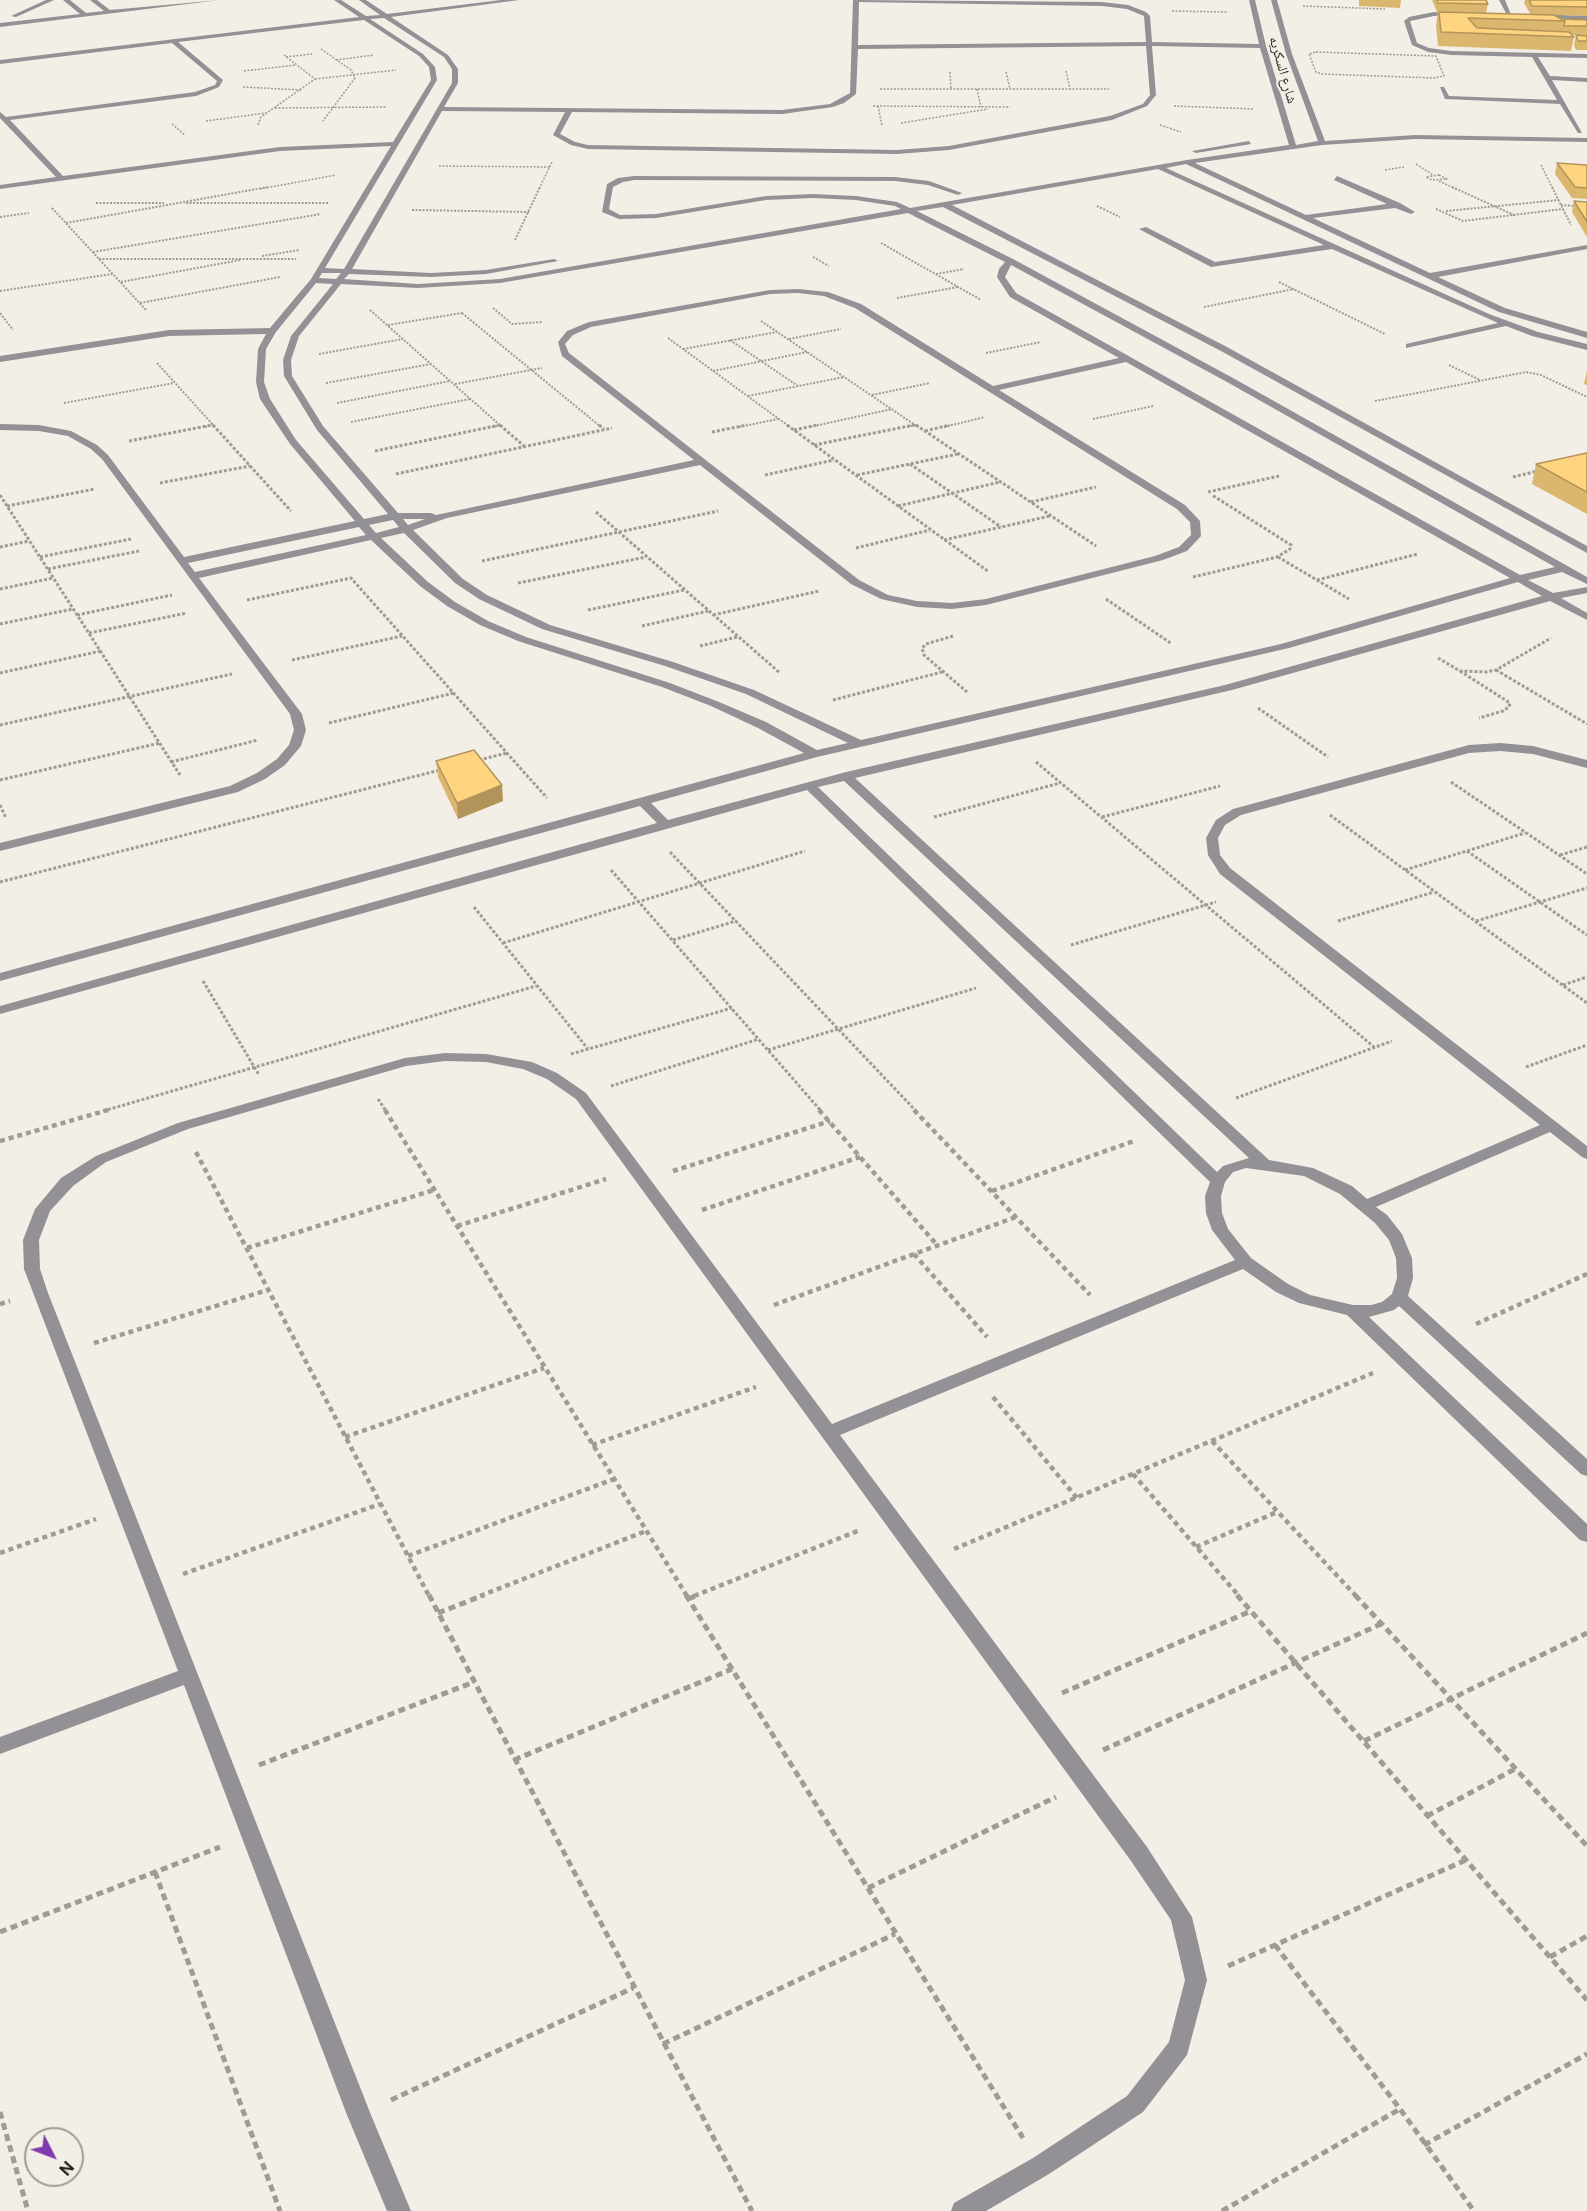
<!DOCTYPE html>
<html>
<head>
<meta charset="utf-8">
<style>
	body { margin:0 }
	#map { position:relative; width:1587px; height:2211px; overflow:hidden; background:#f3efe6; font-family:"Public Sans",sans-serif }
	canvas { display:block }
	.north { position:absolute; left:24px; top:2127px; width:60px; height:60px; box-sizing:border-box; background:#f3efe6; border:2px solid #9f9b95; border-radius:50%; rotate:132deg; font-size:16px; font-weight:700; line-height:24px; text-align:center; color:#201e1b }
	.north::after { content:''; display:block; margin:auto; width:21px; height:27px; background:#813aad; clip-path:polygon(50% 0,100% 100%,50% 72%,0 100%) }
</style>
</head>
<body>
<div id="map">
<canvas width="1587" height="2211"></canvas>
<div class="north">N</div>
</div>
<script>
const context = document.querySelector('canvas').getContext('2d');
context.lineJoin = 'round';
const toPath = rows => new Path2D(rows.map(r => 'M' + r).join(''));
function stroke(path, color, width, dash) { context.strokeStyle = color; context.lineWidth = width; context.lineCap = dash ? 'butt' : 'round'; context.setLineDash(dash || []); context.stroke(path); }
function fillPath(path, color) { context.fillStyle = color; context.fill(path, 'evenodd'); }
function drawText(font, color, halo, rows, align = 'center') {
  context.font = font + ' "Public Sans","Noto Naskh Arabic",sans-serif'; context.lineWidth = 4.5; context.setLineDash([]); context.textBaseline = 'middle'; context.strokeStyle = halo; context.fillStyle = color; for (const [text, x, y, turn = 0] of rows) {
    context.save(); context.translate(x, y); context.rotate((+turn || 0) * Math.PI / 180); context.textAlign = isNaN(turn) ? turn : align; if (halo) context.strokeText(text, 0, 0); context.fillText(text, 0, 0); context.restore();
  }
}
stroke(toPath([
	[1303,6,1385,9],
	[1172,11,1227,12],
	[321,49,351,70,355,78,323,121],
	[1316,52,1436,56,1444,76,1434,78,1322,74,1316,72,1309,54,1316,52],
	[286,57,312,54],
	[336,60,374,55],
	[244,71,296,65],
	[1066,71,1070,89],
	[950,72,951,89],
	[1006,72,1010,89],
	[315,79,396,70],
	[243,87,302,90],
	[880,89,1109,89],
	[977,89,981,107],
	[873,106,1010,107],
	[878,106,882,126],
	[1174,106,1254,109],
	[275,108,387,107],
	[206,121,266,113],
	[901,123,988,109],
	[172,124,185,135],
	[258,125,261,117,315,79,284,55],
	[1160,125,1181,132],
	[1416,164,1433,175],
	[1541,165,1553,189],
	[439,166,550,167],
	[1385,170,1404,167],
	[1439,175,1447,179,1432,180,1426,177,1439,175],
	[1439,181,1456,189],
	[260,189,336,175],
	[539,189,552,162]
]), '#9f9c95', 1.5, [2, 1.5]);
stroke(toPath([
	[1452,187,1514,215],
	[1552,187,1571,225],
	[96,203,164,203],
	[186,203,329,203],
	[1561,205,1576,206],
	[1097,206,1120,217],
	[52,208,146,310],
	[1436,209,1463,221,1563,209],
	[412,210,529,212],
	[1446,211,1559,200],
	[0,217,29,213],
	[66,223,268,187],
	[515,240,540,187],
	[881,243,981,300],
	[93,252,321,214],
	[262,256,299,250],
	[813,257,829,266],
	[99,259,296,259],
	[936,274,964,269],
	[121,282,240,260],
	[1279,282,1385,334],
	[0,291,112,274],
	[897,298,958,287],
	[140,303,280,277],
	[1204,307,1294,289],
	[493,308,512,324,542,322],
	[370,310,502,427],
	[0,313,13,330],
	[462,313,601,427],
	[761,321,918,427],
	[388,325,462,313],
	[668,338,790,427],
	[789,339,841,329],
	[730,340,798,386],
	[683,349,777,332],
	[986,353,1041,342],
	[319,354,403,339],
	[157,363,215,427],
	[1449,365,1480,380],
	[713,371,807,352],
	[326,383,431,364],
	[455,384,542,368],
	[872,395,930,383],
	[748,396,844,377],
	[1375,401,1526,372,1541,375,1587,397],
	[64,403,174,383],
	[337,403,450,381],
	[1093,419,1153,406],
	[351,422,470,399],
	[205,427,213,425],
	[492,427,500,425],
	[739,427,778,419],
	[810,427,892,409],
	[907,427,915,425],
	[944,427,985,417]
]), '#9f9c95', 2, [2, 1.5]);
stroke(toPath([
	[213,425,291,511],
	[500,425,524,446],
	[599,425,604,429],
	[787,425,989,572],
	[916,425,1096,546],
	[794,430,817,425],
	[925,431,950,425],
	[712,432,747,425],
	[129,441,212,425],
	[814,445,914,425],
	[375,451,500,425],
	[910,464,1001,527],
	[396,474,612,428],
	[765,475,834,460],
	[857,475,958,454],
	[1513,477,1538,471],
	[160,483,250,466],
	[1208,492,1279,476],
	[0,495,180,775],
	[1031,502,1096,487],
	[7,506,95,489],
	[898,506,1000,482],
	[596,512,780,673],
	[944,540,1050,516],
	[0,547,29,541],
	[856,548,930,530],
	[40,557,131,539],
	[1278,557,1349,599],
	[482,561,718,511],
	[48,569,139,551],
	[1193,577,1277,557,1290,549,1291,545,1212,495],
	[1317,580,1418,554],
	[518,583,646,557],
	[0,589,53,578],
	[1106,599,1172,644],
	[247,600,351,578,547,798],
	[588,610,684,590],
	[77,615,172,595],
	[713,615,819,591],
	[0,624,73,609],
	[642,626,708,611],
	[89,633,187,613],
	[953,636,926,644,922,648,924,655,967,692],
	[700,646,737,637],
	[1438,658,1460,671,1486,672,1496,670,1551,638],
	[292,660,402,636],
	[1496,670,1587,724],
	[1460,671,1510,703,1509,707,1503,711,1479,718],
	[0,673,101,651],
	[833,700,942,672],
	[1258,708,1328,757],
	[329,723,454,693],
	[0,725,232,674],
	[479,760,507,753],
	[171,762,258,740],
	[1036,762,1374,1047],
	[0,780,160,743],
	[1451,782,1587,874],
	[0,805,6,818],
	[1330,815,1587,1003],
	[934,817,1060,783],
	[1102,817,1220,786],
	[1467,851,1587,935],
	[670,852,916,1111],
	[1560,855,1587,847],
	[611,870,821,1111],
	[1405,870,1525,833],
	[0,882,440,770],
	[474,907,588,1049],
	[1338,921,1434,892],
	[1476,921,1587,888],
	[673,940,736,921],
	[503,943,805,851],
	[1071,945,1216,902],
	[203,981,259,1075],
	[1563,985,1587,977],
	[768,1050,976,988],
	[571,1054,732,1008],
	[1526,1067,1587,1045],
	[611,1086,759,1039],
	[1236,1098,1392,1041],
	[378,1099,386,1111],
	[103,1111,536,986]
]), '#9f9c95', 3, [3, 2]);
stroke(toPath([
	[385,1110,687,1596],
	[819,1110,938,1246],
	[914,1110,1090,1295],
	[0,1141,108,1110],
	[196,1152,429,1596],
	[673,1171,830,1121],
	[992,1191,1134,1141],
	[702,1210,860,1157],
	[457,1226,606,1179],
	[247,1248,434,1190],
	[914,1254,987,1337],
	[0,1304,10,1301],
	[774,1305,1016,1217],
	[1476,1324,1587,1274],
	[94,1343,268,1290],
	[993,1397,1077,1498],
	[345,1437,544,1368],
	[1212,1441,1356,1596],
	[592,1445,756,1387],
	[1133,1474,1239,1596],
	[1196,1547,1277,1512],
	[954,1549,1373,1373],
	[0,1553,96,1519],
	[408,1556,614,1479],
	[183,1574,380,1504],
	[480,1596,646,1531],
	[694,1596,860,1530]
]), '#9f9c95', 4.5, [5, 4]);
stroke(toPath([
	[429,1595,752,2211],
	[686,1595,1023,2138],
	[1237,1595,1587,2000],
	[1355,1595,1587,1846],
	[688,1599,698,1595],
	[438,1613,484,1595],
	[1062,1693,1251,1611],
	[1364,1741,1587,1633],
	[1103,1750,1381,1624],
	[514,1760,732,1669],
	[259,1765,474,1682],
	[1427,1816,1515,1769],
	[155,1872,280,2211],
	[868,1888,1056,1797],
	[0,1932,220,1847],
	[1275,1945,1400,2109,1474,2211],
	[1550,1957,1587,1936],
	[1228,1966,1466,1860],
	[663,2044,895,1934],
	[391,2100,633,1988],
	[0,2112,28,2211],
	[1424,2145,1587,2054],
	[1222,2211,1400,2109]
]), '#9f9c95', 5, [7, 4.5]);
fillPath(toPath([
	[46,0,54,0,16,17,11,16,46,0],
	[63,0,70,0,86,13,104,11,90,0,97,0,110,10,220,0,0,27,0,23,80,14,63,0],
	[334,0,341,0,366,16,380,15,359,0,366,0,387,14,501,0,519,0,391,17,448,55,458,69,458,83,444,107,782,110,830,104,850,93,853,0,1102,2,1128,5,1146,12,1150,16,1152,42,1259,44,1249,0,1255,0,1266,46,1296,145,1318,141,1286,54,1271,0,1277,0,1292,54,1325,141,1415,135,1587,138,1587,142,1415,139,1322,145,1195,163,1306,215,1387,204,1334,180,1337,176,1400,203,1415,212,1411,214,1395,208,1313,218,1430,273,1587,245,1587,249,1438,277,1505,308,1587,332,1587,338,1499,312,1186,164,1166,168,1489,314,1538,332,1587,344,1587,350,1532,336,1506,326,1406,348,1406,344,1498,323,1332,249,1211,267,1139,229,1146,227,1215,262,1324,245,1158,169,952,205,1227,347,1587,546,1587,553,1221,351,943,207,917,211,1013,259,1233,378,1587,577,1587,584,1562,572,1528,580,1553,593,1587,587,1587,593,1561,598,1587,613,1587,620,1550,601,1232,690,855,778,1269,1160,1313,1168,1352,1186,1367,1199,1540,1125,1220,874,1208,855,1206,838,1216,820,1233,809,1469,745,1500,743,1533,746,1587,760,1587,768,1533,754,1500,751,1469,753,1241,815,1225,825,1218,838,1220,855,1230,868,1587,1146,1587,1159,1582,1157,1550,1132,1376,1207,1387,1215,1402,1234,1412,1258,1413,1278,1408,1296,1587,1459,1587,1476,1581,1474,1399,1306,1394,1310,1369,1317,1587,1524,1587,1542,1580,1540,1347,1315,1299,1303,1276,1292,1243,1269,840,1435,1147,1847,1192,1917,1207,1980,1187,2055,1143,2112,1049,2174,986,2211,951,2211,954,2203,1033,2158,1127,2096,1169,2042,1185,1980,1171,1920,1131,1861,576,1099,547,1079,523,1069,486,1062,445,1061,406,1066,188,1129,106,1162,73,1186,50,1211,39,1240,40,1269,48,1293,371,2115,411,2211,387,2211,347,2115,184,1685,0,1754,0,1737,178,1671,24,1269,23,1240,35,1209,61,1178,96,1156,178,1123,405,1058,445,1053,486,1054,532,1062,557,1073,586,1093,832,1424,1235,1260,1212,1230,1206,1213,1205,1196,1210,1182,807,790,0,1014,0,1006,657,823,640,806,0,981,0,973,804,753,758,728,711,706,662,687,518,641,480,625,447,606,420,586,371,540,199,578,302,714,306,730,301,746,285,765,265,779,238,792,0,851,0,843,230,786,257,773,277,759,289,745,294,730,290,714,102,459,91,449,68,436,39,431,0,430,0,424,39,425,71,431,97,445,108,455,184,557,355,521,290,444,260,399,256,382,258,349,266,334,169,336,0,362,0,356,169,330,270,328,311,279,391,146,280,151,0,189,0,185,56,177,0,118,0,112,6,117,195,92,215,85,217,81,172,43,0,64,0,60,359,17,334,0],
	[859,2,1102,6,1127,9,1144,16,1146,42,858,45,859,2],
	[384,18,444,57,452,69,452,83,344,269,325,268,437,80,435,67,423,54,370,19,384,18],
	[364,20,419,56,429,67,431,80,393,142,280,147,63,176,10,120,196,96,219,87,223,80,178,42,364,20],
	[1146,46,1150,95,1143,104,1110,116,949,146,897,150,588,145,575,142,560,134,572,112,782,114,833,107,844,103,856,94,858,49,1146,46],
	[1152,46,1260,48,1289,145,1187,160,910,208,897,202,856,196,813,194,766,196,656,214,620,215,609,209,613,187,623,182,634,180,895,181,928,185,958,195,962,193,929,181,895,177,634,176,618,178,607,184,602,212,619,219,656,218,766,200,813,198,856,200,895,206,901,209,500,279,418,284,344,279,349,274,431,277,486,274,558,261,554,259,486,270,431,273,352,269,442,111,565,112,553,135,571,145,588,149,897,154,949,150,1112,120,1147,106,1156,95,1152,46],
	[908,213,1005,262,999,269,997,277,1010,297,1119,358,993,386,861,304,828,292,798,289,770,290,589,322,567,331,558,342,562,356,694,460,436,515,431,513,398,513,323,426,292,376,291,360,299,336,341,284,418,288,500,283,908,213],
	[1011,265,1227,382,1555,567,1520,575,1016,293,1005,277,1011,265],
	[322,273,341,273,336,279,319,278,322,273],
	[316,283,333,284,291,336,283,360,284,376,317,430,388,514,364,519,296,440,270,399,264,382,266,349,276,332,316,283],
	[798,293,824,296,855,308,1177,509,1190,522,1191,535,1179,547,1155,556,986,599,952,603,917,601,888,595,859,580,569,353,565,344,573,335,591,327,770,294,798,293],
	[1126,362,1510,578,1281,644,861,740,754,690,673,662,550,625,487,595,463,579,413,530,447,518,700,465,851,584,881,599,917,607,952,609,986,605,1163,560,1187,551,1201,536,1200,521,1185,505,999,390,1126,362],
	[403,519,425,519,408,525,403,519],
	[393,520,399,527,376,533,369,525,393,520],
	[359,527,366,535,195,572,188,563,359,527],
	[404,533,455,583,479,599,542,629,665,666,746,694,848,743,817,750,766,722,719,702,670,683,526,637,488,621,455,602,428,582,381,538,404,533],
	[1518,582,1542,596,1225,685,846,772,668,820,651,803,817,757,1289,648,1518,582],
	[844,781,1249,1158,1223,1166,1217,1172,818,787,844,781],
	[1246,1168,1304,1176,1340,1194,1375,1223,1389,1240,1396,1258,1397,1278,1392,1294,1382,1302,1371,1305,1353,1305,1310,1295,1288,1284,1251,1258,1228,1229,1222,1213,1221,1196,1225,1182,1233,1172,1246,1168],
	[1499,0,1505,0,1512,17,1508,17,1499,0],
	[1434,12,1462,14,1434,16,1410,21,1417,43,1429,48,1451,51,1587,54,1587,58,1538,57,1550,76,1587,78,1587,82,1552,80,1582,133,1578,133,1560,104,1445,99,1440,87,1444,87,1449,96,1557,100,1532,57,1451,55,1428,52,1412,45,1404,21,1409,17,1434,12],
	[1537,14,1587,16,1587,20,1535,17,1537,14],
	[1249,141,1251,144,1196,153,1192,151,1249,141]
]), '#939195');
fillPath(toPath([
	[1359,0,1401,0,1400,8,1359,6],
	[1432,0,1486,0,1488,4,1486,13,1531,15,1524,3,1525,0,1587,0,1587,16,1554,15,1561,19,1587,20,1587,50,1576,50,1574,45,1576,35,1572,35,1574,37,1571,51,1438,46,1436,25,1438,12,1437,12],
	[1557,163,1587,166,1587,199,1572,198,1555,174],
	[1574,201,1587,202,1587,237,1572,212],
	[1587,371,1587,385,1584,384],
	[1587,453,1587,514,1532,484,1536,464],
	[436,761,503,801,458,819,438,777]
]), '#dab66e');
fillPath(toPath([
	[502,785,503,801,458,819,457,803]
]), '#b2945a');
const building = toPath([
	[1437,0,1486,0,1488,4,1438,3,1437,0],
	[1529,0,1587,0,1587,7,1532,6,1529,0],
	[1439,12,1554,15,1565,21,1468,18,1477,28,1569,32,1574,37,1441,32,1439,12],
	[1561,19,1587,20,1587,26,1564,26,1565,21,1561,19],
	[1576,35,1587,36,1587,41,1578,41,1576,35],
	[1557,163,1586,165,1587,166,1587,188,1575,187,1557,163],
	[1574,201,1587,202,1587,222,1574,201],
	[1587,453,1587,492,1536,464,1587,453],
	[474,750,502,785,457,803,436,761,474,750]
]);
fillPath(building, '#fed480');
stroke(building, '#b2945a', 1.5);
drawText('14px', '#201e1b', '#f3efe6', [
	["شارع السكريه",1283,70,74]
]);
</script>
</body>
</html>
